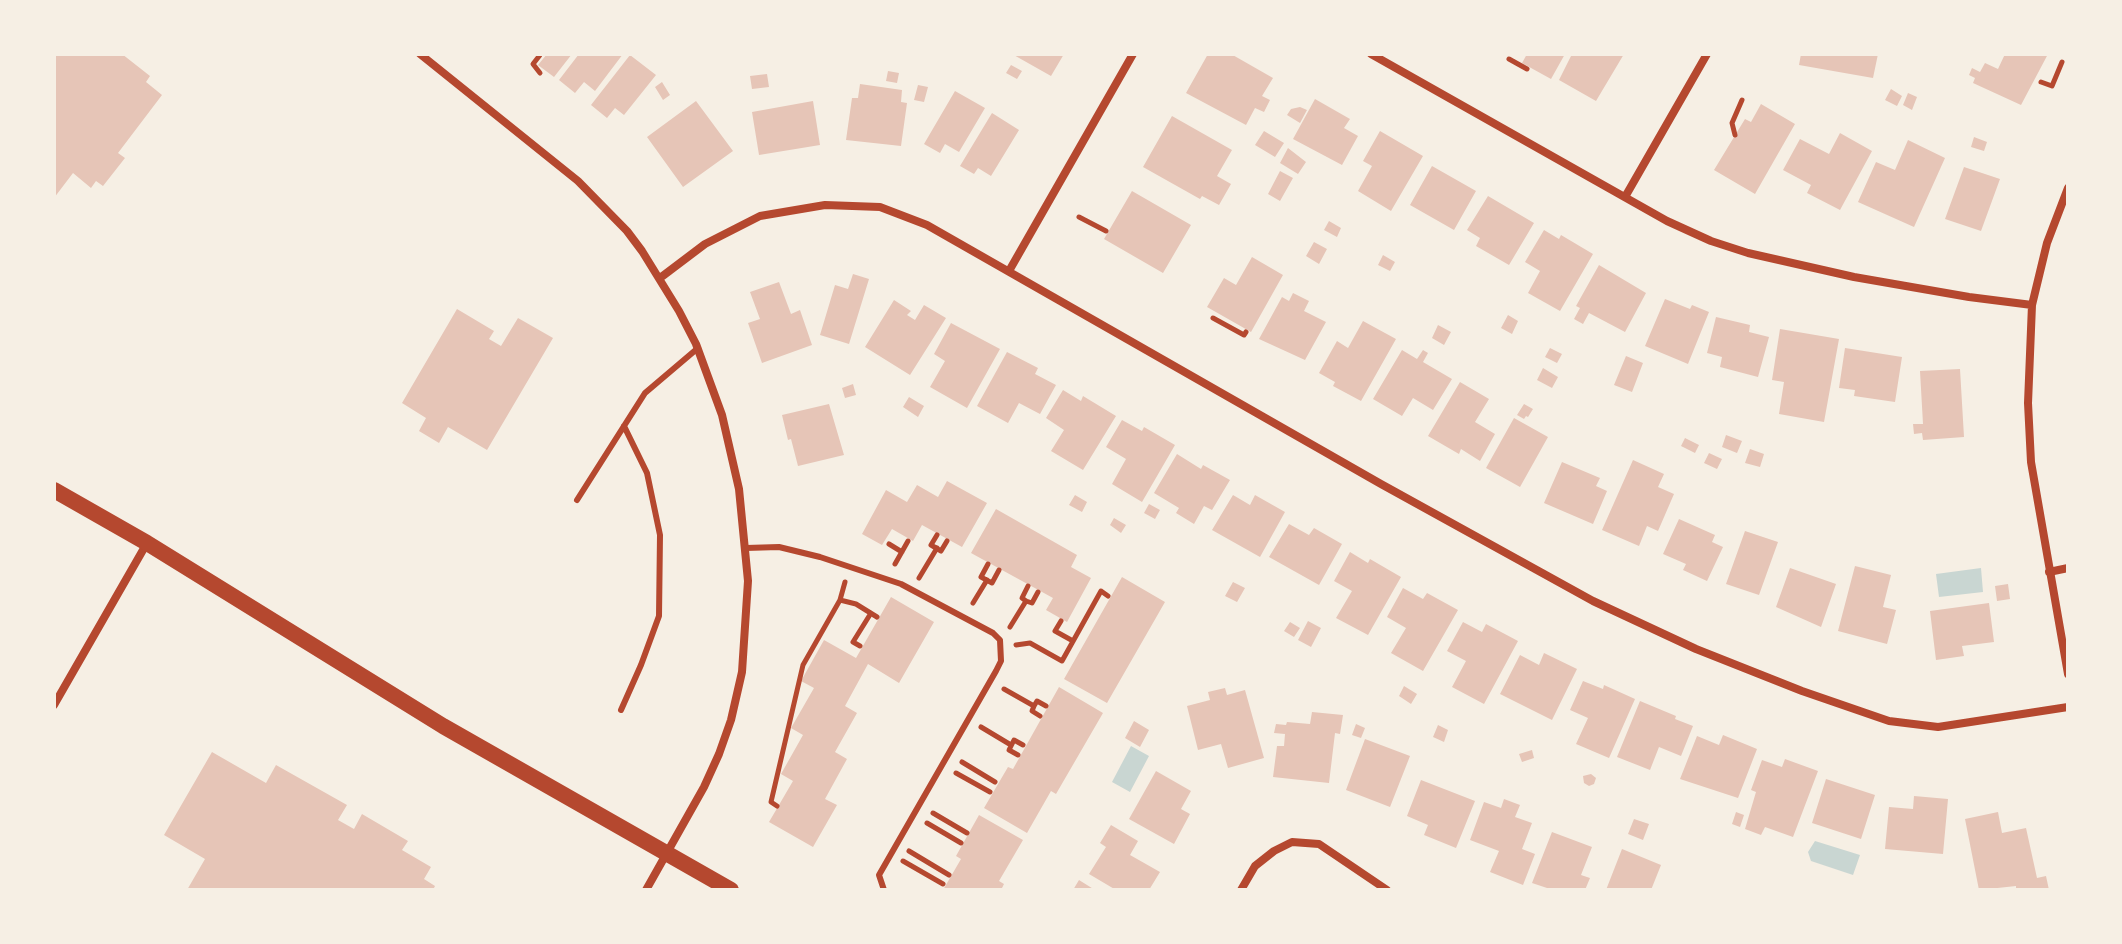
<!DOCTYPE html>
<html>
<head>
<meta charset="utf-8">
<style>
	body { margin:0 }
	#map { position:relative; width:2122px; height:944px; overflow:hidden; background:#f6efe4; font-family:"Sofia Sans Condensed",sans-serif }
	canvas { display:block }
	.frame { position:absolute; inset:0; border:56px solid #f6efe4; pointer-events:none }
</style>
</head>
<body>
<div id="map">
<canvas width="2122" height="944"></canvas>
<div class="frame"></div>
</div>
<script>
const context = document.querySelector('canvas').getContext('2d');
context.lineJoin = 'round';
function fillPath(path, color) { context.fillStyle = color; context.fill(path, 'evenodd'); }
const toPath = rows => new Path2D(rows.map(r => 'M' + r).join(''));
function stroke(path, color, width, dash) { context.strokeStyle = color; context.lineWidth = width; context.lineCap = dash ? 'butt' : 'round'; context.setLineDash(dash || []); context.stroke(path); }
fillPath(toPath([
	[1981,568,1983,592,1939,597,1936,574],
	[1131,746,1149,756,1130,792,1112,782],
	[1815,841,1860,855,1853,875,1811,861,1808,852]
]), '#c9d6d2');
fillPath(toPath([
	[54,54,122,54,150,76,146,82,162,95,118,153,125,158,103,186,96,181,91,188,73,173,54,198],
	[547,54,572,54,554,77,538,65],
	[579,54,623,54,595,91,584,82,575,93,559,80],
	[1012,54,1064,54,1051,76],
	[1208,54,1231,54,1273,78,1262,96,1270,100,1264,112,1255,108,1246,125,1186,93],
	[1527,54,1565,54,1551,79,1522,63],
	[1572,54,1624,54,1596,101,1559,80],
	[1801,54,1878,54,1873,78,1799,65],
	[2005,54,2048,54,2021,105,1973,83,1975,78,1969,75,1972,68,1980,72,1985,63,1998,69],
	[630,55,656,75,624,115,615,108,607,118,591,105],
	[1011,65,1022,71,1017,79,1006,73],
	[888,71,899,73,897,83,886,81],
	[767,74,769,87,752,89,750,76],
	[662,82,670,95,663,100,655,87],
	[860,84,902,90,901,102,907,103,901,146,846,140,852,98,858,98],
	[918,85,928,87,924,102,914,100],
	[1891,89,1902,96,1897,106,1885,100],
	[955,91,985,108,959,152,945,144,940,153,924,144],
	[1908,93,1917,97,1912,110,1903,105],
	[1315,99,1350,119,1344,128,1358,136,1342,165,1293,139],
	[696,101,733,151,683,187,647,137],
	[813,101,820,145,759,155,752,112],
	[1761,104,1795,124,1755,194,1714,170,1745,119,1751,122],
	[1300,107,1307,110,1300,123,1287,115,1291,109],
	[992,113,1019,130,991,176,978,168,974,174,960,166],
	[1172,116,1232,150,1217,176,1231,184,1219,205,1202,196,1200,199,1143,167],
	[1264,131,1284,143,1275,157,1255,145],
	[1380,131,1423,156,1391,211,1358,191,1372,166,1363,161],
	[1840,133,1872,151,1840,210,1807,193,1811,185,1783,170,1800,139,1829,154],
	[1974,137,1987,142,1984,151,1971,147],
	[1908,140,1945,158,1914,227,1858,202,1876,162,1895,170],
	[1288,148,1306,162,1298,174,1280,163],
	[1432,166,1476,191,1454,230,1410,205],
	[1964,167,2000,179,1981,231,1945,219],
	[1280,171,1293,178,1280,201,1268,194],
	[1132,191,1191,225,1163,273,1104,239],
	[1488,196,1534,223,1509,265,1476,246,1480,238,1467,230],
	[1329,221,1341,228,1337,237,1324,230],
	[1544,230,1559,239,1561,235,1593,254,1560,311,1528,293,1540,271,1525,262],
	[1314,242,1327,249,1319,264,1306,256],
	[1383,255,1395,262,1390,271,1378,265],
	[1252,257,1283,275,1251,332,1207,307,1224,278,1236,285],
	[1599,265,1646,293,1625,332,1589,313,1583,324,1574,319,1580,308,1576,306],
	[853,274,869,279,849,344,820,335,835,285,848,289],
	[779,282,791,314,800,310,812,345,762,363,748,323,760,319,750,292],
	[1293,293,1309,301,1304,311,1326,322,1305,360,1259,339,1282,297,1289,301],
	[1665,299,1690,309,1692,305,1709,312,1688,364,1645,346],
	[894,300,911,311,907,315,915,320,924,305,946,318,910,375,865,347],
	[457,309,494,331,489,339,501,346,518,318,553,338,487,450,448,427,439,443,419,431,426,418,402,403],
	[1508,315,1518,321,1512,334,1501,328],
	[1716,317,1750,325,1749,332,1769,337,1758,377,1720,367,1722,357,1707,353],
	[1363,321,1396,339,1361,401,1333,386,1335,382,1319,373,1337,341,1348,348],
	[951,323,1000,349,967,408,930,387,945,361,934,354],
	[1438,325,1451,332,1444,345,1432,338],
	[1780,329,1839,339,1824,422,1779,414,1784,382,1772,380],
	[1550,348,1562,354,1557,363,1545,357],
	[1845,348,1902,357,1895,402,1854,396,1855,390,1839,388],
	[1402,350,1417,359,1423,350,1428,353,1423,362,1452,379,1433,410,1413,398,1402,416,1373,399],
	[1007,352,1038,368,1035,374,1056,385,1040,414,1019,403,1008,423,977,406],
	[1626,356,1643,363,1632,392,1614,385],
	[1543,368,1558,377,1552,388,1537,380],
	[1960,369,1964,437,1923,440,1922,433,1914,434,1913,424,1923,424,1920,371],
	[1460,382,1489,399,1475,422,1495,434,1480,461,1461,449,1459,454,1428,436],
	[853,384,856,395,845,398,842,388],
	[1063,390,1081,401,1083,396,1116,416,1083,470,1051,451,1064,430,1046,418],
	[909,397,924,406,918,417,903,407],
	[829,404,844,455,798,466,791,439,788,440,782,415],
	[1524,404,1533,409,1528,417,1526,416,1524,419,1517,415],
	[1514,418,1548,437,1520,487,1486,468],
	[1122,420,1142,431,1144,427,1175,445,1142,502,1112,484,1126,459,1106,447],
	[1726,435,1742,441,1737,453,1722,447],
	[1685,438,1699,445,1695,453,1681,446],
	[1750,449,1764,454,1760,467,1745,463],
	[1709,453,1722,459,1717,469,1704,463],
	[1177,454,1201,469,1203,465,1230,480,1212,510,1204,506,1194,524,1176,513,1179,508,1154,493],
	[1633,460,1664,474,1658,487,1674,494,1658,531,1647,526,1639,546,1602,530],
	[1562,462,1600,478,1596,486,1607,491,1593,524,1544,503],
	[947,481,987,503,962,547,922,525,913,541,892,529,882,545,862,534,886,490,907,502,917,485,938,497],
	[1075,495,1087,502,1082,512,1069,505],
	[1233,495,1250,505,1255,495,1285,512,1260,557,1212,530],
	[1149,504,1160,510,1155,519,1144,513],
	[996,509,1077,555,1071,567,1091,578,1067,622,1046,610,1053,598,971,553],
	[1114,518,1126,525,1121,533,1110,525],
	[1679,519,1715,535,1712,542,1723,547,1707,581,1683,570,1686,564,1663,554],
	[1289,524,1309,535,1314,528,1342,544,1319,585,1269,557],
	[1745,531,1778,542,1759,595,1726,584],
	[1350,552,1368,563,1370,559,1401,577,1368,635,1336,618,1352,591,1334,581],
	[1855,566,1891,575,1883,607,1896,610,1887,644,1838,631],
	[1790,568,1836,584,1821,627,1776,607],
	[1122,577,1165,602,1107,703,1064,679],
	[1233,582,1245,588,1237,602,1225,596],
	[2008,584,2010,599,1997,601,1995,586],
	[1403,588,1423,599,1427,593,1458,610,1423,671,1391,653,1406,628,1387,617],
	[891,597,934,622,899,683,868,664,845,706,857,713,835,752,847,759,825,799,837,805,813,847,769,822,793,781,781,774,803,735,791,728,814,688,801,681,824,640,856,658],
	[1989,603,1994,642,1962,646,1964,656,1936,660,1930,611],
	[1308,621,1321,628,1311,647,1298,640],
	[1290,622,1300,628,1294,637,1284,631],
	[1463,622,1482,632,1486,624,1518,641,1484,704,1452,687,1466,661,1447,651],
	[1544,653,1577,669,1552,720,1500,694,1520,655,1539,665],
	[1583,681,1603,689,1604,685,1635,699,1609,758,1576,744,1588,718,1570,710],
	[1404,686,1417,694,1411,704,1399,696],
	[1059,687,1103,713,1056,794,1051,791,1027,833,984,808,1008,767,1013,769],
	[1225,688,1227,695,1245,690,1264,758,1228,768,1221,744,1198,750,1187,706,1210,700,1208,692],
	[1640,701,1676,716,1675,719,1693,726,1681,756,1659,747,1650,770,1617,757],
	[1312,712,1343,715,1340,734,1335,733,1329,783,1273,777,1277,746,1284,746,1285,734,1274,733,1276,724,1286,725,1287,722,1310,724],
	[1134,721,1149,730,1140,747,1125,738],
	[1356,724,1365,728,1361,738,1352,735],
	[1438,725,1448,730,1444,742,1433,737],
	[1723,735,1757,749,1738,798,1680,779,1697,736,1719,745],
	[1365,739,1410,756,1390,807,1346,790],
	[1532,750,1534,758,1522,762,1519,754],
	[212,752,266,783,276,765,347,805,338,820,354,829,362,814,408,841,402,850,431,867,424,879,435,886,433,890,187,890,205,859,164,835],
	[1785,759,1818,771,1793,837,1765,827,1761,835,1745,829,1756,792,1751,790,1762,760,1782,767],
	[1156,771,1191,791,1181,809,1190,814,1174,844,1129,819],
	[1591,774,1596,778,1594,784,1589,786,1584,783,1583,776],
	[1826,779,1875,795,1861,839,1812,823],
	[1421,780,1475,801,1456,848,1424,835,1428,825,1407,816],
	[1914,796,1948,799,1943,854,1885,849,1889,807,1913,809],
	[1504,799,1520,805,1515,817,1532,823,1522,849,1535,854,1523,885,1490,872,1499,851,1470,840,1484,802,1501,808],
	[1736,812,1744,815,1740,827,1732,824],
	[1998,812,2002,833,2026,828,2037,878,2046,876,2049,890,2016,890,2016,886,1979,890,1965,819],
	[979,815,1023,840,999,881,1004,884,1001,890,943,890,961,859,956,856],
	[1634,819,1649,824,1643,840,1628,834],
	[1111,825,1138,841,1130,855,1160,872,1149,890,1116,890,1089,874,1106,847,1100,843],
	[1552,832,1592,847,1581,875,1590,878,1585,890,1553,890,1532,883],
	[1622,849,1661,865,1651,890,1606,890],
	[1079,880,1095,890,1073,890]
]), '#e6c5b7');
stroke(toPath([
	[540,55,533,64,540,73],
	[1509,59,1527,69],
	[2041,82,2052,86,2062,62],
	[1735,135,1732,123,1742,100],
	[1079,217,1106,231],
	[1213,318,1244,335,1246,332],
	[937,535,931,545,941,551,947,541],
	[889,544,902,552],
	[895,564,908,541],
	[988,564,981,577,992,583,999,570],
	[919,578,937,548],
	[1028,586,1022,598,1026,601,1032,603,1038,592],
	[840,600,845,582],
	[973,603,987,580],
	[1061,621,1055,631,1073,641],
	[1010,627,1026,601],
	[1016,645,1030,643,1062,661,1101,591,1108,596],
	[860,646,853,642,871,613],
	[1004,689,1034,706],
	[1040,716,1032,711,1034,706,1037,701,1046,706],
	[981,727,1011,745],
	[1018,755,1009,750,1014,740,1023,745],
	[962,762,995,782],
	[956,773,990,792],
	[777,806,771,802,803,665,840,600,856,604,877,617],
	[933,813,967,833],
	[927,823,961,843],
	[909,851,949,875],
	[903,861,943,884]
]), '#b5482f', 5);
stroke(toPath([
	[577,500,645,393,698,348],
	[746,548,779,547,820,557,901,584,993,633,1000,640,1001,661,996,671,879,875,884,890],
	[621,710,641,665,659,616,660,535,647,473,624,426]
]), '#b5482f', 6);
stroke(toPath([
	[420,54,578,181,627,231,642,251,679,311,696,344,722,415,739,489,748,581,742,672,731,720,719,754,704,787,646,890],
	[1371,54,1667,221,1711,241,1748,253,1854,277,1969,297,2032,305],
	[2068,188,2047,243,2032,305,2028,403,2031,462,2068,674],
	[1625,197,1707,54],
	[1009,271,1133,54],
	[660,278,705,244,760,216,825,205,880,207,927,225,1381,484,1593,601,1696,649,1802,691,1889,721,1938,727,2068,707],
	[2049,572,2068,568],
	[54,705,147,543],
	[1241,890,1255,866,1274,851,1292,842,1319,844,1387,890]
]), '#b5482f', 8);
stroke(toPath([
	[54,490,147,543,443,726,731,890]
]), '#b5482f', 16);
</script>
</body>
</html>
